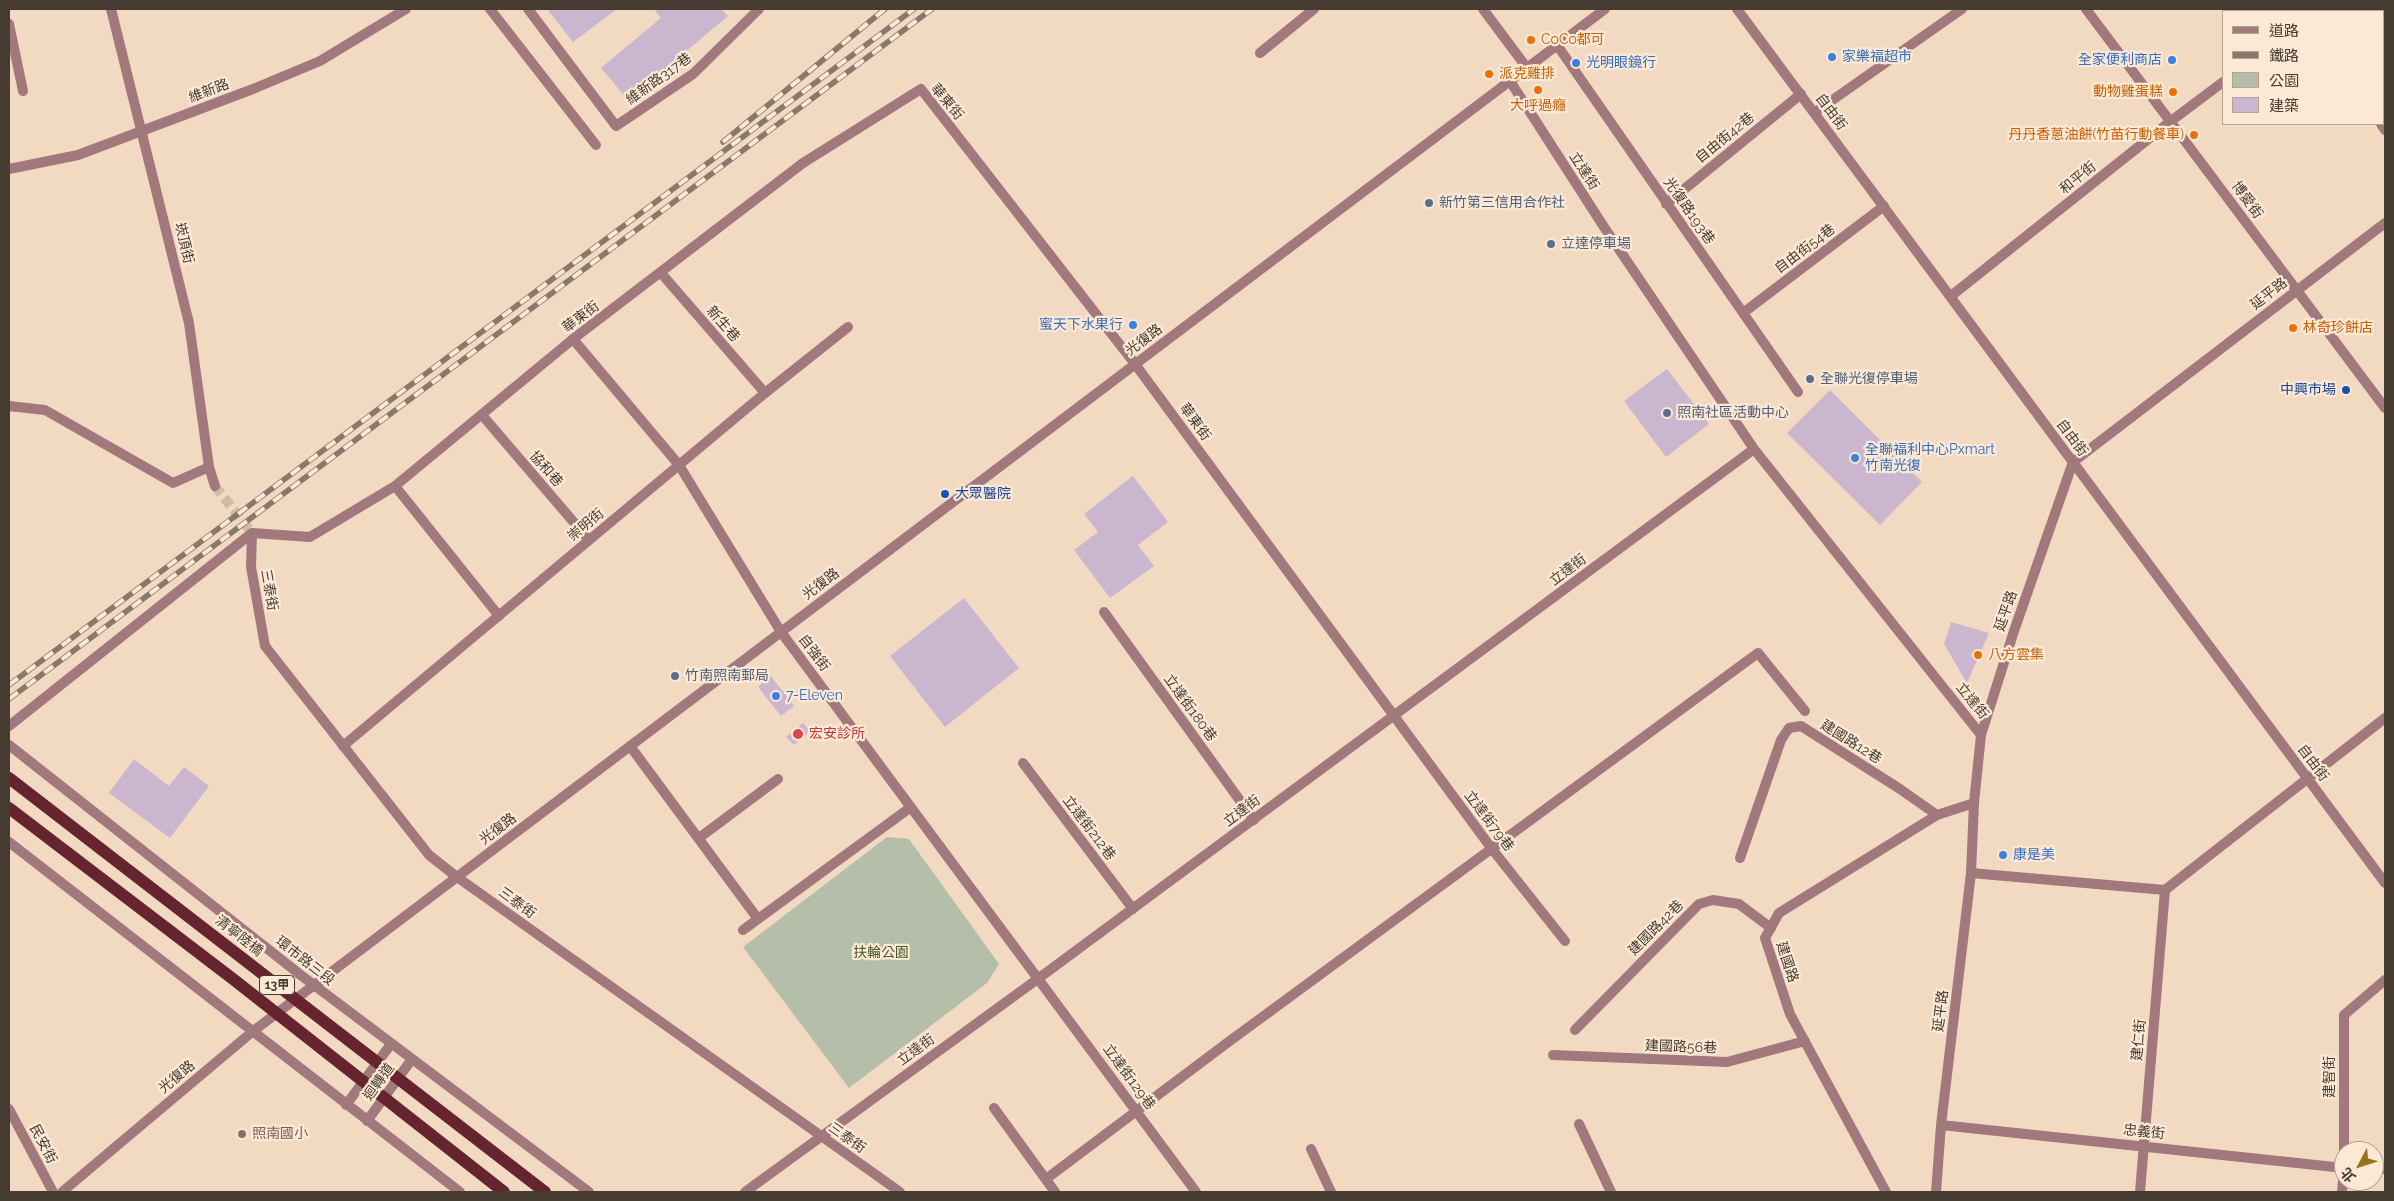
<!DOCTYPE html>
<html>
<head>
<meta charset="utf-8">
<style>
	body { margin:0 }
	#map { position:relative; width:2394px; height:1201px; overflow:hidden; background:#f2dac2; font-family:Raleway,"Noto Sans TC",sans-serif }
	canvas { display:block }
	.frame { position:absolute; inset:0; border:10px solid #453b31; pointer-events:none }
	.legend { position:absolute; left:2222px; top:10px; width:162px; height:115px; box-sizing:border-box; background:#fce9d5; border:1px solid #b3a393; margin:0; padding:6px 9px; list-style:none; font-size:15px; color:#453b31 }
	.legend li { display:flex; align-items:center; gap:10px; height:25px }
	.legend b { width:25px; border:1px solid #b3a393 }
	.north { position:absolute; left:2334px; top:1141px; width:50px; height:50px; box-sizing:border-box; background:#fce9d5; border:1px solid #b3a393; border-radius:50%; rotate:230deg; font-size:14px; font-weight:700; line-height:20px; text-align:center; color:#453b31 }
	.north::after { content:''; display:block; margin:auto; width:18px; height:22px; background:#94731b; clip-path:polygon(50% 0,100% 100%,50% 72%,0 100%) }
</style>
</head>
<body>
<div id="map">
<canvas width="2394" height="1201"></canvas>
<div class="frame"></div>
<ul class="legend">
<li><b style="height:6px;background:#a1797c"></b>道路</li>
<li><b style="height:6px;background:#89796a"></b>鐵路</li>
<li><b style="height:14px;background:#b4bea8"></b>公園</li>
<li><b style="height:14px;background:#cab6cf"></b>建築</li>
</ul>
<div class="north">北</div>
</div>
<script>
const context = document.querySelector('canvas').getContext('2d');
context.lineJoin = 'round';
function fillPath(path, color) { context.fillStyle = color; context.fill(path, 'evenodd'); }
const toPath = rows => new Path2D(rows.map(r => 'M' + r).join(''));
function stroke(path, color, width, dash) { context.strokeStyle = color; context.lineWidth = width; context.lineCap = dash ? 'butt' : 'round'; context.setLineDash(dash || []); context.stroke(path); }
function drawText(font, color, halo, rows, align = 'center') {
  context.font = font + ' Raleway,"Noto Sans TC",sans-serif'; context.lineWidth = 4.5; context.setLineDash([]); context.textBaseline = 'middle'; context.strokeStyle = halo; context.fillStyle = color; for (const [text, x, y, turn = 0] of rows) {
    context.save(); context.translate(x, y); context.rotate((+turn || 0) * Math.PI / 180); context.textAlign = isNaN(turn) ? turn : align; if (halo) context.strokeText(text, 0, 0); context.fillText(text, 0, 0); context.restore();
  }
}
fillPath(toPath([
	[887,837,909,839,999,964,987,983,849,1088,743,947]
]), '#b4bea8');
fillPath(toPath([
	[547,9,617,9,573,42],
	[654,9,721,9,728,16,628,100,601,68,661,18],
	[1667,369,1709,424,1666,457,1624,401],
	[1830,390,1922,482,1880,525,1787,433],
	[1133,476,1168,522,1138,545,1154,566,1110,598,1074,550,1098,532,1084,514],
	[964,598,1019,668,945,727,890,656],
	[1951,622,1989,633,1967,683,1944,644],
	[770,675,794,706,781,716,758,687],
	[803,723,810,731,794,745,786,737],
	[134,759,169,786,184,767,209,786,170,838,109,793]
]), '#cab6cf');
stroke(toPath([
	[215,486,252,533]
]), '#cfbaa5', 10, [10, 5]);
stroke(toPath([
	[490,9,596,145],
	[1483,9,1527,68],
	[9,24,23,91],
	[1557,45,1798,392],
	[1260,53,1314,9],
	[2381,124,2385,130],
	[1666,204,1801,94],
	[661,273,765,393],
	[1743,313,1884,206],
	[482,415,589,540],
	[395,486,499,616],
	[252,533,251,567,265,646,429,855,457,877],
	[9,726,252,533,310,537,395,486,573,339,803,163,921,89,1135,364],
	[9,745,302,976,589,1192],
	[630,746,758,919],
	[9,842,460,1192],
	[1740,858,1781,740,1789,728,1801,726,1900,789,1937,815],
	[1971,873,2165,890,2385,718],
	[1575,1030,1699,904,1713,900,1739,904,1771,928],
	[1553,1055,1727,1062,1805,1041],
	[346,1105,391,1044],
	[367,1121,412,1059],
	[1579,1124,1611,1192],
	[1311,1149,1331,1192],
	[2344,1168,2344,1015,2385,980]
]), '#a1797c', 10);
stroke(toPath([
	[111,9,189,323,209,467,215,486],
	[528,9,616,126,693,74,759,9],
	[1737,9,2385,883],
	[2318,11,2322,9],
	[1510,81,1604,227,1754,449,1981,735],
	[1814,113,1962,9],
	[1951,296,2171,121,2223,82],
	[573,339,679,465,781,632,1196,1192],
	[1135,364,1492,849,1565,941],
	[9,406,45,410,173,483,209,467],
	[1104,612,1254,820],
	[343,746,765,393,848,327],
	[1023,763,1133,909],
	[699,838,778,779],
	[457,877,900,1192],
	[743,930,911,807],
	[994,1108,1055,1192],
	[9,1109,53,1192],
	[1941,1125,2344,1168],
	[2374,1169,2385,1169],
	[1046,1179,1227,1043,1758,653,1805,711],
	[62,1192,252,1032,1605,9],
	[745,1192,1039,978,1754,449],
	[1886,1192,1790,1014,1765,938,1779,913,1937,815,1974,803],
	[1936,1192,1941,1125,1971,873,1974,803,1981,735,2014,631,2073,462,2385,223],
	[2140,1192,2165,890],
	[2342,1192,2344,1168]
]), '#a1797c', 10);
stroke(toPath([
	[2086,9,2385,408],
	[9,169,78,155,253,89,320,61,406,9]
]), '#a1797c', 10);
const rail = toPath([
	[723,142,885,9],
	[9,685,914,9],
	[9,699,932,9]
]);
stroke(rail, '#89796a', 5.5);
stroke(rail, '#fce9d5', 4, [11]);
stroke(toPath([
	[9,778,545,1192],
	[9,808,233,979,504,1192]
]), '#66252e', 12);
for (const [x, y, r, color] of [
	[1531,40,5,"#e8710a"],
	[1832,57,5,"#3f7fe0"],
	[2172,60,5,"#3f7fe0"],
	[1576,63,5,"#3f7fe0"],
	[1489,74,5,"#e8710a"],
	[1538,90,5,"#e8710a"],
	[2173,92,5,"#e8710a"],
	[2194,135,5,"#e8710a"],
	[1429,203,5,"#5c6f8a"],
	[1551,244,5,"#5c6f8a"],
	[1133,325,5,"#3f7fe0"],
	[2293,328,5,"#e8710a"],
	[1810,379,5,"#5c6f8a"],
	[2346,390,5,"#1a4fb4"],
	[1667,413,5,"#5c6f8a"],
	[1855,458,5,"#3f7fe0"],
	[945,494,5,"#1a4fb4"],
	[1978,655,5,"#e8710a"],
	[675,676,5,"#5c6f8a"],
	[776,696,5,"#3f7fe0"],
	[798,734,6,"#e0444e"],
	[2003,855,5,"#3f7fe0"],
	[242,1134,5,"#8d6e63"]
]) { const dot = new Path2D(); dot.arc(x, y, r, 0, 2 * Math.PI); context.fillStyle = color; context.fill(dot); stroke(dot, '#fce9d5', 2); }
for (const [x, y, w] of [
	[277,985,35]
]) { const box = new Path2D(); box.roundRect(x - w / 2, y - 9.5, w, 19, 4); context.fillStyle = '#fce9d5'; context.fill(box); stroke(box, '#453b31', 1); }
drawText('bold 12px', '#453b31', null, [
	["13甲",277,985]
]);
drawText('14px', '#c56008', '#fce9d5', [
	["CoCo都可",1541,40],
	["派克雞排",1499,74],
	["動物雞蛋糕",2163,92,"right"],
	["大呼過癮",1538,106,"center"],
	["丹丹香蔥油餅(竹苖行動餐車)",2184,135,"right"],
	["林奇珍餅店",2303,328],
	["八方雲集",1988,655]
], 'left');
drawText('14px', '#366cbe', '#fce9d5', [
	["家樂福超市",1842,57],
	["全家便利商店",2162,60,"right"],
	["光明眼鏡行",1586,63],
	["蜜天下水果行",1123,325,"right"],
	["全聯福利中心Pxmart",1865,450],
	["竹南光復",1865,466],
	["7-Eleven",786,696],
	["康是美",2013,855]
], 'left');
drawText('14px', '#453b31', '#fce9d5', [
	["維新路317巷",659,79,-36],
	["維新路",209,91,-21],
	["華東街",947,102,50],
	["自由街",1831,112,53],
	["自由街42巷",1725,138,-39],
	["立達街",1584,171,57],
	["和平街",2078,178,-39],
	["博愛街",2247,200,54],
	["光復路193巷",1689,211,55],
	["崁頂街",184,243,77],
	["自由街54巷",1805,249,-37],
	["延平路",2269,294,-38],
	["華東街",581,317,-37],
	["新生巷",723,324,49],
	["光復路",1144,340,-37],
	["華東街",1195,422,54],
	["自由街",2072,438,53],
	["協和巷",546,469,49],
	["崇明街",586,525,-40],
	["立達街",1568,570,-37],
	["光復路",821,584,-37],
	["三泰街",269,590,80],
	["延平路",2006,611,-71],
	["自強街",814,653,53],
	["立達街",1972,701,51],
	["立達街180巷",1190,708,54],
	["建國路12巷",1851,742,32],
	["自由街",2313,763,53],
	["立達街",1242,811,-37],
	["立達街79巷",1489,821,53],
	["立達街212巷",1089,828,53],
	["光復路",498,829,-37],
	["三泰街",517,903,36],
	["建國路42巷",1656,928,-45],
	["清寧陸橋",239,936,38],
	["環市路三段",305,961,38],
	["建國路",1787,962,72],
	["延平路",1941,1011,-83],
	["建仁街",2139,1040,-85],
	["建國路56巷",1681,1047,2],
	["立達街",916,1050,-36],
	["光復路",177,1077,-40],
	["立達街129巷",1129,1077,54],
	["建智街",2330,1077,-90],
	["迴轉道",379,1082,-54],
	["忠義街",2144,1132,6],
	["三泰街",847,1138,35],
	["民安街",43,1144,62]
]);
drawText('14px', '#4e5e75', '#fce9d5', [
	["新竹第三信用合作社",1439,203],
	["立達停車場",1561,244],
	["全聯光復停車場",1820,379],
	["照南社區活動中心",1677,413],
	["竹南照南郵局",685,676]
], 'left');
drawText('14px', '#164399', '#fce9d5', [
	["中興市場",2336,390],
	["大眾醫院",955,494,"left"]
], 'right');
drawText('14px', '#be3a42', '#fce9d5', [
	["宏安診所",809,734]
], 'left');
drawText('14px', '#475c29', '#fce9d5', [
	["扶輪公園",881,953]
]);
drawText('14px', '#785e54', '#fce9d5', [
	["照南國小",252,1134]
], 'left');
</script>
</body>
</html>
